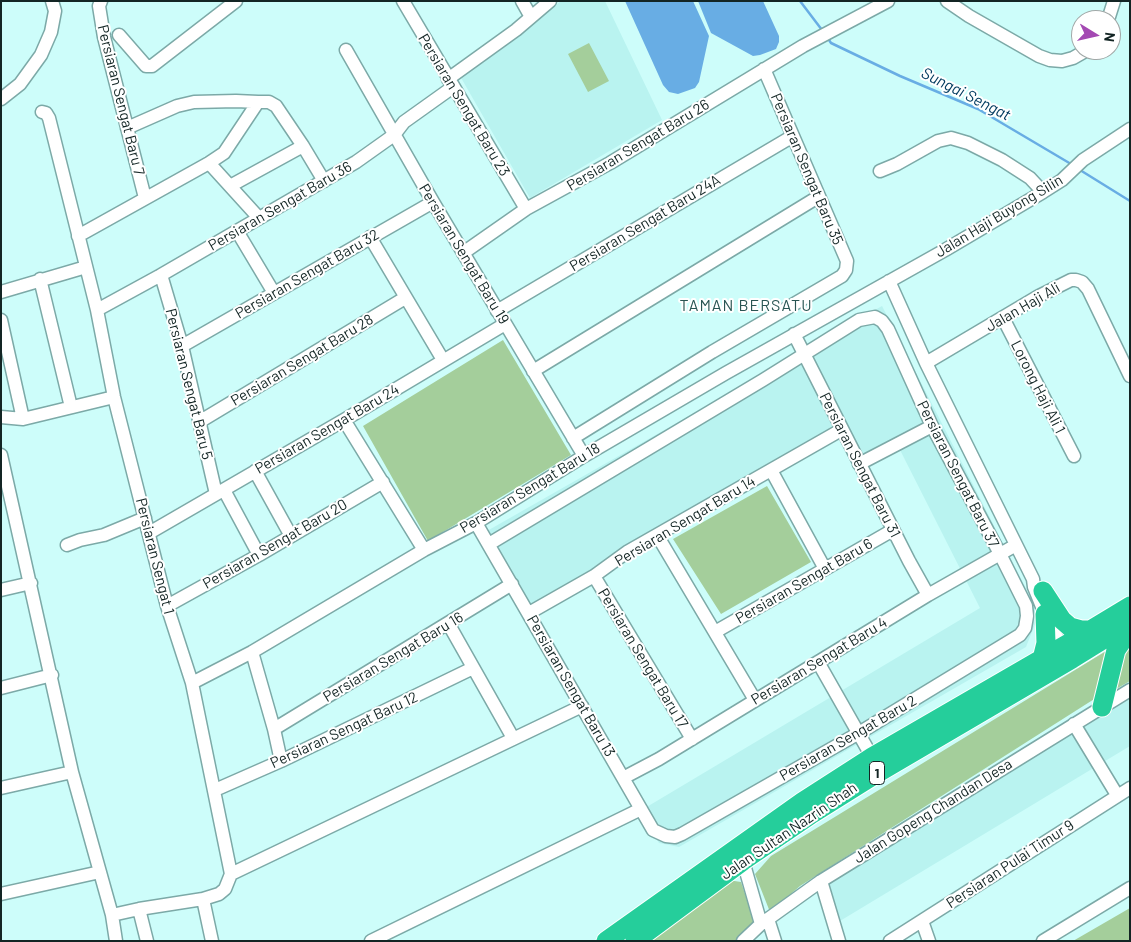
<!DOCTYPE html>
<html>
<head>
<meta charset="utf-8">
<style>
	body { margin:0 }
	#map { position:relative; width:1131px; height:942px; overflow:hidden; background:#cdfdfa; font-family:Barlow,sans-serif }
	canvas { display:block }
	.frame { position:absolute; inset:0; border:2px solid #132524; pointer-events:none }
	.north { position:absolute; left:1071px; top:10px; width:50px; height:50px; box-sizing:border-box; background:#fff; border:1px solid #a1a8a7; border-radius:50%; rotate:99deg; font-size:14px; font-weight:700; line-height:20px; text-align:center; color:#132524 }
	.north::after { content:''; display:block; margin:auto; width:18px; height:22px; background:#a449b3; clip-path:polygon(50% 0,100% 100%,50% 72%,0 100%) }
</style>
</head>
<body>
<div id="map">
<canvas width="1131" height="942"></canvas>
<div class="frame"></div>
<div class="north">N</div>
</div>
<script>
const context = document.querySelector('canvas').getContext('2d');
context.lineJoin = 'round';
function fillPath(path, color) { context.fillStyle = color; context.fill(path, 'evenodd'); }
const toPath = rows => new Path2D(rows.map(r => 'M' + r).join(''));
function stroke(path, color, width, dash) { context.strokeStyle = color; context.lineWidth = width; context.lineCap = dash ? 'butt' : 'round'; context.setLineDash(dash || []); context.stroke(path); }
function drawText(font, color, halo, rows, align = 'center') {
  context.font = font + ' Barlow,sans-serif'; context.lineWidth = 4; context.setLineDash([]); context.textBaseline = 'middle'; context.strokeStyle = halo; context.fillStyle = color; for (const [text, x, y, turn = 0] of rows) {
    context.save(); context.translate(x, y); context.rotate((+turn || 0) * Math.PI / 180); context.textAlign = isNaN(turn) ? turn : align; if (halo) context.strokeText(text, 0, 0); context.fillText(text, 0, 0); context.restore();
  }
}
fillPath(toPath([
	[561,1,605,1,662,120,530,198,460,76],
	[882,306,1039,614,1026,647,679,847,659,843,640,811,980,608,898,446,860,465,843,432,528,615,480,535],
	[1130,686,1130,746,830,927,819,874]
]), '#b9f3f0');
fillPath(toPath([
	[589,43,609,81,588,92,568,54],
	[503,340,571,455,428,541,363,426],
	[767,486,811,562,721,614,673,539],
	[1130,642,1130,681,1111,692,1128,643],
	[1111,648,1099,696,800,886,770,912,755,874,771,856],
	[728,880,741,882,755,924,736,941,652,941],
	[1130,908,1130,941,1073,941]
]), '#a4ce9b');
fillPath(toPath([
	[625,1,693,1,709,36,699,82,695,88,678,94,669,92,663,85],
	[698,1,763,1,779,36,779,42,776,49,760,55,753,56,711,33]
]), '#68ade4');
stroke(toPath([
	[800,1,822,30],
	[827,37,831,43,900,76,978,109,1071,164],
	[1080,170,1130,201]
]), '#68ade4', 2.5);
const minor = toPath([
	[101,1,99,6,104,37,145,198],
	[403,1,526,209],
	[522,1,531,17],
	[947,1,969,16,1039,56,1050,60,1062,61,1073,58,1087,50],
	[1108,20,1114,1],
	[119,35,146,66,152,66,236,1],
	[346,50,433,202,584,456],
	[448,79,516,30,550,1],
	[1,99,20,84,41,55,51,32,55,11,52,1],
	[42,112,46,113,49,118,97,310,114,397,167,606,192,683,231,874,225,889,219,894,203,899,139,909,112,915],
	[127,128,177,106,194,102,236,101,258,102],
	[209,163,259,218],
	[880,171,897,164,938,141,951,138,968,143,1002,160,1030,178,1043,192],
	[230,186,303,146],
	[237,231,274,293],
	[78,236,209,163,224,153,258,102,269,102,276,106,303,146,324,181],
	[370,237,443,360],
	[463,253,526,209,610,163,803,46,888,1],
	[161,275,182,346,216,494],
	[40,279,71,407],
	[889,281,926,363,1033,579,1034,587,1045,614,1062,647],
	[1,292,86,267],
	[97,310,161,275,356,162,394,135,404,122,453,87],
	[497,311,793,136],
	[1003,318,1074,456],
	[1,320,23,419],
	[794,334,909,561,928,595],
	[182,346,433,202],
	[926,363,1039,296,1071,280,1076,280,1082,282,1088,289,1130,376],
	[533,371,818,197],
	[1,417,23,419,114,397],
	[344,420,424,550],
	[199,422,405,298],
	[573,438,712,352,842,276,846,270,847,261,764,69],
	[1,455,72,772,112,915,116,941],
	[859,464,932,426],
	[771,470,825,569],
	[255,471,291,536],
	[224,490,259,555],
	[476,523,653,830,666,836,675,837,682,834,859,733,1020,635,1025,628,1027,616,1026,606,1000,554,932,426,888,329,882,321,875,317,859,320,763,380,489,544],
	[149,533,344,420,505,324],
	[657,535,755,700],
	[67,545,80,540,104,535,145,518],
	[594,576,692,739],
	[1,590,31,583],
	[167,606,259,555,383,482],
	[529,613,594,576,627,552,841,430],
	[448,623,513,738],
	[715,632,893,530],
	[252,652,274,729,281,761],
	[818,662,872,757],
	[192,683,252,652,424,550,476,523,584,456,726,373,945,250,1043,192,1062,180,1083,160,1130,129],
	[1,688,52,675],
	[1074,724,1117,795],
	[274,729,512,584],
	[623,778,659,759,928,595,1016,545],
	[1,788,72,772],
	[215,790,281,761,473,668],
	[743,861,761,924],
	[231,874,582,706],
	[821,881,839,941],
	[1,894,100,872],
	[203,899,212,941],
	[139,909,147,941],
	[768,919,775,941],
	[922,921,929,941],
	[371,941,641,809],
	[743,941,761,924,821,881,1130,690],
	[890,941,1130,788],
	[1043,941,1130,888]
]);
const highway = toPath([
	[1043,591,1062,620,1070,627,1081,630,1091,630],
	[1042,659,1046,643,1045,614],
	[1102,707,1116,650,1125,637,1130,633],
	[606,941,802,802,872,757,1069,643,1130,606],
	[635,941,743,861,812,814,876,774,1072,659,1130,623]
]);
stroke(minor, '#7ca9a7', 15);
stroke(highway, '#fff', 21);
stroke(minor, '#fff', 12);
stroke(highway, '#25ce9b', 19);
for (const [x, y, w] of [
	[877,773,15]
]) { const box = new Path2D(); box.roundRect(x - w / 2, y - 11.5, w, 23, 4); context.fillStyle = '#fff'; context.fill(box); stroke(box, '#132524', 1); }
drawText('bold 14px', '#132524', null, [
	["1",877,773]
]);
drawText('15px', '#132524', '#fff', [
	["Persiaran Sengat Baru 7",121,100,76],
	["Persiaran Sengat Baru 23",464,105,59],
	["Persiaran Sengat Baru 26",638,145,-31],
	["Persiaran Sengat Baru 35",807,169,67],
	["Persiaran Sengat Baru 36",280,206,-30],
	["Jalan Haji Buyong Silin",999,216,-31],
	["Persiaran Sengat Baru 24A",645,223,-31],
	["Persiaran Sengat Baru 19",464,254,59],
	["Persiaran Sengat Baru 32",307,274,-30],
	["Jalan Haji Ali",1023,307,-30],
	["Persiaran Sengat Baru 28",302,360,-31],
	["Persiaran Sengat Baru 5",189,384,76],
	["Lorong Haji Ali 1",1038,387,63],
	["Persiaran Sengat Baru 24",327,429,-30],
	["Persiaran Sengat Baru 31",860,465,63],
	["Persiaran Sengat Baru 37",958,474,63],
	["Persiaran Sengat Baru 18",530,488,-31],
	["Persiaran Sengat Baru 14",685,521,-31],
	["Persiaran Sengat Baru 20",275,544,-30],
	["Persiaran Sengat 1",155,556,76],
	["Persiaran Sengat Baru 6",804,581,-30],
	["Persiaran Sengat Baru 16",393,657,-31],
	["Persiaran Sengat Baru 17",643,658,59],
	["Persiaran Sengat Baru 4",819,661,-31],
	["Persiaran Sengat Baru 13",571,686,60],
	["Persiaran Sengat Baru 12",344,730,-25],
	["Persiaran Sengat Baru 2",848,738,-30],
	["Jalan Gopeng Chandan Desa",933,811,-32],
	["Jalan Sultan Nazrin Shah",789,831,-34],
	["Persiaran Pulai Timur 9",1010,864,-33]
]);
drawText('italic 16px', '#033c60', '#fff', [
	["Sungai Sengat",966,94,27]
]);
context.letterSpacing = '1px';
drawText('16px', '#295553', '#fff', [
	["TAMAN BERSATU",746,306]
]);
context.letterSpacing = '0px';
</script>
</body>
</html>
